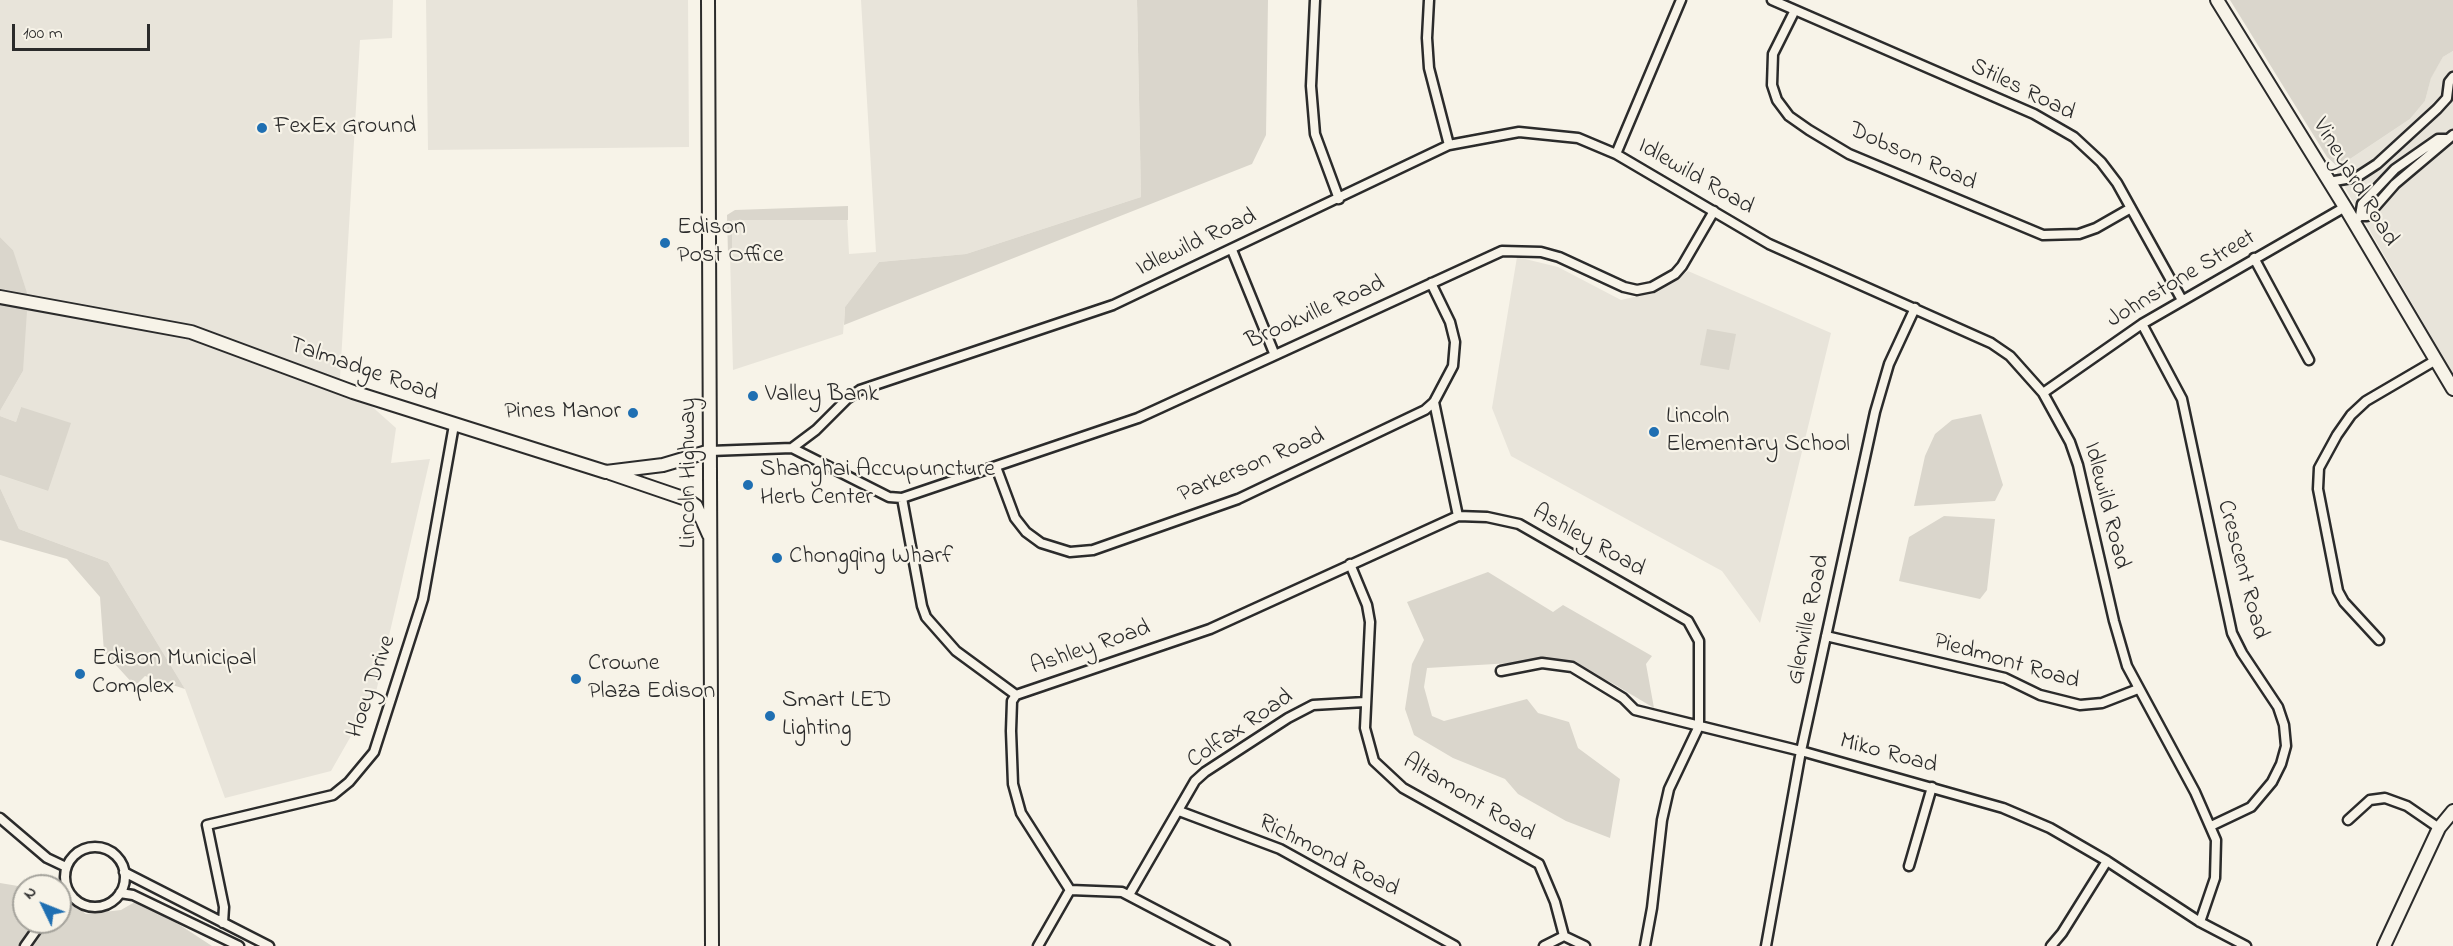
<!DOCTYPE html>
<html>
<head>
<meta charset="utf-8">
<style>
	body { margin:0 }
	#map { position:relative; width:2453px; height:946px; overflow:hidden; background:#f7f3e8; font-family:"Indie Flower",sans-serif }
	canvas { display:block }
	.north { position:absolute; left:12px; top:874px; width:60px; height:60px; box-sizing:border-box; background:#f7f3e8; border:2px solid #a5a39c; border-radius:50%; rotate:313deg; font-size:16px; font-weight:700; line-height:24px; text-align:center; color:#2b2b2b }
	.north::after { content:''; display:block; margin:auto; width:21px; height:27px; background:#1f6fb2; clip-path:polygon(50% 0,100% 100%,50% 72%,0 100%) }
	.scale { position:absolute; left:12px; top:24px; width:138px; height:27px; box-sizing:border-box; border:3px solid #2b2b2b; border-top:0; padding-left:8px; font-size:18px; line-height:21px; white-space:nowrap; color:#2b2b2b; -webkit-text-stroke:4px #f7f3e8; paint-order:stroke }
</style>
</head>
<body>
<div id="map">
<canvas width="2453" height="946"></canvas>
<div class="north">N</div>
<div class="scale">100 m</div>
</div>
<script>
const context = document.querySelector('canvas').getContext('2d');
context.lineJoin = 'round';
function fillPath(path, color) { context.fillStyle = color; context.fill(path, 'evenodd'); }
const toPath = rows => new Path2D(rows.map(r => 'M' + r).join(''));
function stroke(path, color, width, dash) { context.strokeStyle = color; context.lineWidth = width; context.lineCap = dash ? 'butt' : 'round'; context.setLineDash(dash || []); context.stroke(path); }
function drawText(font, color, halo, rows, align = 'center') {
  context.font = font + ' "Indie Flower",sans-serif'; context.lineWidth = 4.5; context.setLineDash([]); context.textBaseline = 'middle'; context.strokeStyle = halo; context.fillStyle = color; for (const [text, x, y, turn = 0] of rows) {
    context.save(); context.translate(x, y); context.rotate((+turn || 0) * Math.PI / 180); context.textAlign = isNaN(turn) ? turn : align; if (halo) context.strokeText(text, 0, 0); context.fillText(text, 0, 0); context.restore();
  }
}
fillPath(toPath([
	[0,0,393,0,392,38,360,40,340,378,396,428,391,463,430,459,376,692,331,771,225,798,185,689,108,562,19,529,0,488,0,475,48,491,21,407,16,422,0,416,0,411,23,371,13,250,0,237],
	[426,0,688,0,689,147,428,150],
	[861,0,1137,0,1141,197,966,254,879,262,845,307,843,334,733,370,729,215,847,216,849,254,876,252],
	[2453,51,2453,374,2337,174,2338,167,2410,119,2425,101,2431,77,2443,57],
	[1517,257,1558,267,1621,300,1659,291,1688,271,1831,333,1760,623,1722,571,1511,456,1492,408]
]), '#e8e4da');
fillPath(toPath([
	[1137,0,1268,0,1266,135,1252,164,844,325,845,307,879,262,966,254,1141,197],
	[2230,0,2453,0,2453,51,2443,57,2431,78,2425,101,2410,119,2338,167,2327,157],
	[848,206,848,220,732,220,732,255,728,254,727,215,735,210],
	[0,237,13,250,28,296,23,371,0,411],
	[1707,329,1736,334,1729,370,1700,365],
	[21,407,71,423,48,491,0,475,0,416,16,422],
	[1981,414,2003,485,1995,501,1914,506,1925,456,1935,434,1952,420],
	[0,488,19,529,108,562,185,689,145,676,135,686,104,652,100,597,67,559,0,540],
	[1944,516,1995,519,1987,590,1980,599,1899,581,1909,537],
	[1488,572,1553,612,1563,605,1652,656,1646,664,1654,708,1612,683,1563,660,1427,668,1424,687,1432,716,1444,721,1527,699,1538,713,1569,722,1578,748,1620,779,1610,838,1566,821,1518,794,1505,779,1453,758,1414,735,1405,709,1412,664,1424,640,1407,602],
	[0,883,24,887,24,922,60,922,60,894,86,914,121,910,140,899,212,946,0,946]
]), '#dad6cc');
const street = toPath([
	[1315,0,1311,86,1315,134,1339,199],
	[1429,0,1427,38,1429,68,1449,145],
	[1772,0,2034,114,2074,137,2101,162,2117,183,2182,300],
	[1795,10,1773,54,1772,85,1777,100,1789,116,1809,130,1849,154,2043,235,2079,234,2096,228,2131,208],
	[1616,154,1681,0],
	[2329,182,2357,177,2377,164,2437,109,2447,98,2449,82,2453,77],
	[2360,216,2362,204,2395,169,2438,139,2446,139],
	[2354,222,2360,216,2367,216,2395,184,2453,135],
	[1232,250,1274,353],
	[2254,258,2309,360],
	[2142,324,2182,399,2232,633,2242,653,2278,707,2284,725,2286,746,2281,764,2272,782,2251,807,2211,826],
	[2043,393,2142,324,2345,207],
	[1434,402,1458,516],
	[792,448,816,430,847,399,860,390,1113,305,1449,145,1519,132,1578,138,1616,154,1769,244,1991,343,2010,356,2043,393,2070,442,2078,465,2114,621,2127,666,2195,792,2216,840,2215,878,2200,922],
	[710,451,792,448,889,497,902,498,1138,418,1502,251,1541,252,1559,257,1624,287,1637,290,1652,287,1675,274,1682,266,1714,211],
	[996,467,1015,518,1026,532,1041,543,1070,552,1093,550,1238,499,1425,410,1434,402,1453,366,1455,342,1450,322,1431,283],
	[902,498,922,606,926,617,956,651,1016,695],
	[1350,564,1367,605,1370,622,1365,728,1374,761,1403,788,1539,864,1555,902,1564,936],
	[1826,636,2005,678,2040,695,2080,705,2102,703,2138,689],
	[2379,640,2344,602,2338,591,2318,489,2319,468,2337,435,2351,415,2366,401,2436,360],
	[1501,671,1542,663,1572,667,1623,698,1635,710,1801,751,2003,808,2050,828,2107,861,2200,922,2246,946],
	[1016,695,1210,629,1458,516,1487,517,1519,524,1688,621,1699,641,1699,726,1669,789,1662,820,1652,908,1645,946],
	[1016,695,1012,701,1011,731,1013,784,1021,813,1070,890],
	[1179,811,1280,849,1455,946],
	[0,818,47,858,66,867],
	[2348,820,2370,800,2385,798,2407,806,2439,828],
	'65 877a30 30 0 1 1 60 0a30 30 0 1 1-60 0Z',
	[1909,866,1932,787],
	[124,872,269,946],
	[1070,890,1122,892,1225,946],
	[120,893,133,895,239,946],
	[1129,895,1195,781,1205,772,1288,718,1313,705,1365,702],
	[60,901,68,892],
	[223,923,224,907,207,825,333,795,349,782,374,752,423,599,454,425],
	[1564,936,1585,946],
	[25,946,42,922],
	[1038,946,1070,890],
	[1544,946,1564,936],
	[1766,946,1801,751,1875,412,1889,364,1915,308],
	[2051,946,2062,933,2107,861]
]);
const secondary = toPath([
	[708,0,712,946],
	[2217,0,2345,207,2453,389],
	[0,297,191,332,353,392,606,472,663,465,710,451],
	[610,473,686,499,696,506,709,535],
	[2384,946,2439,828,2453,811]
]);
stroke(street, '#2b2b2b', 13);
stroke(secondary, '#2b2b2b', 16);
stroke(street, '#f7f3e8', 8);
stroke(secondary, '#f7f3e8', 12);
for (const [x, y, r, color] of [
	[262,128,6,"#1f6fb2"],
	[665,243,6,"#1f6fb2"],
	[753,396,6,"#1f6fb2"],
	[633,413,6,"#1f6fb2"],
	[1654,432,6,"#1f6fb2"],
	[748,485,6,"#1f6fb2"],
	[777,558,6,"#1f6fb2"],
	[80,674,6,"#1f6fb2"],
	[576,679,6,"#1f6fb2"],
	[770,716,6,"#1f6fb2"]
]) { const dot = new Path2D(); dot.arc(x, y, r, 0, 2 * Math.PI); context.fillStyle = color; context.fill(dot); stroke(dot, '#f7f3e8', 2); }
drawText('24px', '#2b2b2b', '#f7f3e8', [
	["Stiles Road",2022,91,26],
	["Dobson Road",1912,158,24],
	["Idlewild Road",1695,178,30],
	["Vineyard Road",2354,183,59],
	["Idlewild Road",1197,244,-25],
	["Johnstone Street",2182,280,-31],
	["Brookville Road",1316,314,-24],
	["Talmadge Road",363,371,19],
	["Parkerson Road",1252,467,-23],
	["Lincoln Highway",690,473,-90],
	["Idlewild Road",2105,506,76],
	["Ashley Road",1588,542,29],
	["Crescent Road",2241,570,75],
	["Glenville Road",1810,620,-78],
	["Ashley Road",1091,649,-19],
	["Piedmont Road",2006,663,16],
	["Hoey Drive",373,687,-71],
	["Colfax Road",1241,730,-34],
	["Miko Road",1888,755,15],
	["Altamont Road",1468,799,31],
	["Richmond Road",1328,857,27]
]);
drawText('24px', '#2b2b2b', '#f7f3e8', [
	["FexEx Ground",274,128],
	["Edison",677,229],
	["Post Office",677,257],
	["Valley Bank",765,396],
	["Pines Manor",621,413,"right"],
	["Lincoln",1666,418],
	["Elementary School",1666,446],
	["Shanghai Accupuncture",760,471],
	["Herb Center",760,499],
	["Chongqing Wharf",789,558],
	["Edison Municipal",92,660],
	["Complex",92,688],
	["Crowne",588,665],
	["Plaza Edison",588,693],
	["Smart LED",782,702],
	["Lighting",782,730]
], 'left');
</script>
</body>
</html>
